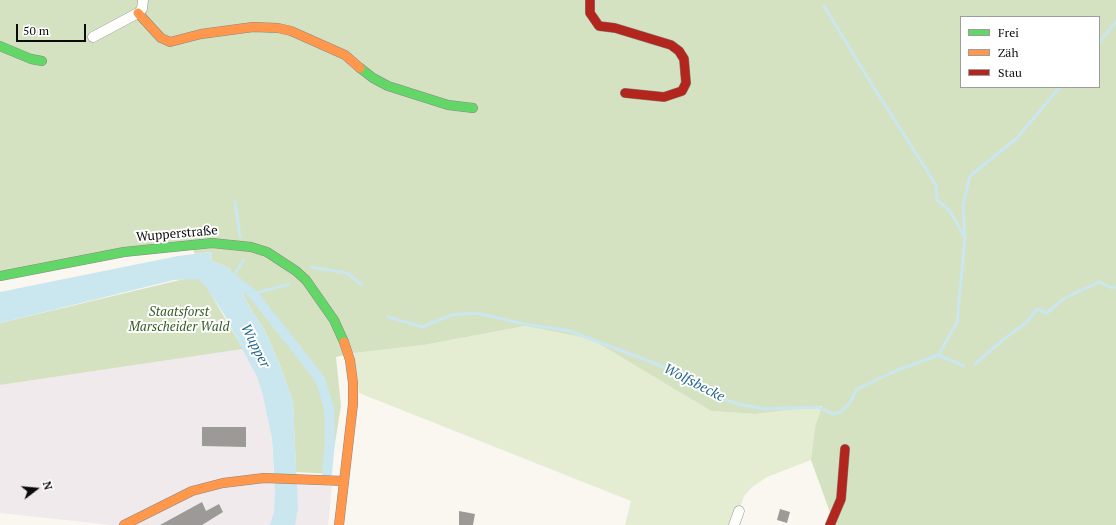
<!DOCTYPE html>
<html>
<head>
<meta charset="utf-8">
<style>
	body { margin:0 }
	#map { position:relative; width:1116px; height:525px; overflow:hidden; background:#f9f7f0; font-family:"PT Serif",serif }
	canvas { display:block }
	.legend { position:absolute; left:960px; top:16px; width:140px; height:72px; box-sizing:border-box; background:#fff; border:1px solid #9d9d9d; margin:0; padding:5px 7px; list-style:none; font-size:12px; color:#0b0b0b }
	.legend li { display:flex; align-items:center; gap:8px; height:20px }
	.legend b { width:20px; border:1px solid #9d9d9d }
	.north { position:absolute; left:16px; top:469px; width:40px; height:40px; -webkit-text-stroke:3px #fff; paint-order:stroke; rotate:74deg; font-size:11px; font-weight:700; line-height:16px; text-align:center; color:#0b0b0b }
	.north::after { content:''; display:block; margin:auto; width:14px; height:18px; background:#0b0b0b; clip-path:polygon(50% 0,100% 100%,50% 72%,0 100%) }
	.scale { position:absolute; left:16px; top:24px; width:70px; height:18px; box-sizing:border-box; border:2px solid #0b0b0b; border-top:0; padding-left:5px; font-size:12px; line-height:14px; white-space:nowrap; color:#0b0b0b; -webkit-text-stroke:3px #fff; paint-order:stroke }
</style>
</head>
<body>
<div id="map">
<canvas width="1116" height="525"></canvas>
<ul class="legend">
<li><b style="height:5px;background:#63d668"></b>Frei</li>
<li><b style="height:5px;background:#ff974d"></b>Zäh</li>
<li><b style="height:5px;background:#b3261e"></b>Stau</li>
</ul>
<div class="north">N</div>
<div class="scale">50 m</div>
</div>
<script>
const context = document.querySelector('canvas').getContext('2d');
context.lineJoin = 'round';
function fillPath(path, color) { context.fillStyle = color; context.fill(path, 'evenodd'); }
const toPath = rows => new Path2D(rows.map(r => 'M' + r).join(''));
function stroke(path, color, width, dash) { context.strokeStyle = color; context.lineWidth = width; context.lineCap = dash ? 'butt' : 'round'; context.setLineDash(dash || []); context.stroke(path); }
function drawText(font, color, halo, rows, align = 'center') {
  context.font = font + ' "PT Serif",serif'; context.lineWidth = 4; context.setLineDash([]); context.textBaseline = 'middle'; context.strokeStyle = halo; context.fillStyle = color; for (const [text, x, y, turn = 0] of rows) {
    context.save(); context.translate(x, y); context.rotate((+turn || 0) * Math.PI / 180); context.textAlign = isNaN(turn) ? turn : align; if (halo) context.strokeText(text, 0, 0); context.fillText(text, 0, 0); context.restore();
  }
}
fillPath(toPath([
	[243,349,257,377,262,392,272,439,274,484,332,486,328,525,112,525,0,513,0,385]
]), '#f0eaec');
fillPath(toPath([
	[525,326,591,339,711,411,756,414,822,406,815,427,811,460,767,477,751,488,744,496,739,511,731,525,625,525,631,501,359,393,354,353,424,345]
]), '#e4ecd2');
fillPath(toPath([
	[0,0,1116,0,1116,525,829,525,832,518,811,460,815,427,822,406,756,414,711,411,591,339,525,326,424,345,354,353,336,357,341,406,330,474,296,472,293,402,279,363,264,329,252,311,229,268,212,261,211,252,195,254,189,243,0,276],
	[961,17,1099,17,1099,87,961,87],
	[188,278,198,279,206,286,243,349,0,385,0,323]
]), '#d5e2c1');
fillPath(toPath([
	[211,252,212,261,229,268,252,311,264,329,279,363,293,402,298,508,295,525,270,525,274,512,275,491,272,439,262,392,257,377,225,316,206,287,198,279,174,280,0,323,0,292,178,256]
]), '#cae6ef');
stroke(toPath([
	[824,6,866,75,936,185,937,200,950,211,964,236],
	[1099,42,1116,22],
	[235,202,240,237],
	[311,267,347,273,362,285],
	[232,278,244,260],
	[253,294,289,284],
	[388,317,423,327,451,315,477,313,524,324,570,331,685,375,712,395,738,404,765,409,818,407,833,414,841,412,849,404,857,389,898,370,938,355,964,366],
	[938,355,957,323,965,238,963,205,970,176,1017,138,1060,87],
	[975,364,1004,339,1027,322,1037,309,1047,313,1063,299,1099,282,1112,288,1116,287]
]), '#cae6ef', 3);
stroke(toPath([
	[225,273,253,294,320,379,329,408,330,442,327,473]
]), '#cae6ef', 10);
fillPath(toPath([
	[202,427,246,427,246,447,202,446],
	[202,502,206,511,219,504,223,512,202,525,160,525],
	[780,509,790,512,787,523,777,520],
	[459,511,475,514,473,525,459,525]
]), '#9c9a96');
const street = toPath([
	[93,37,138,13,142,9,143,0],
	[734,525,739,511]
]);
const fast = toPath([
	[0,46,31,59,42,61],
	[360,68,373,78,388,86,448,105,473,108],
	[0,276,124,252,212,243,251,247,267,252,296,271,306,280,334,320,344,342]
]);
const slow = toPath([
	[138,13,161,38,170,42,201,34,253,27,278,28,291,31,345,55,360,68],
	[124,525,192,491,223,483,264,478,344,481],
	[339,525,353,404,353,383,350,360,344,342]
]);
const jam = toPath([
	[590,0,590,13,599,26,615,28,671,45,679,51,684,59,686,83,682,91,664,97,625,93],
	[830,525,841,499,845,449]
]);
stroke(street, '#92918e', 11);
stroke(fast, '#898885', 10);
stroke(slow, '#898885', 10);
stroke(jam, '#898885', 10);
stroke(street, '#fefefd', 10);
stroke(fast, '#63d668', 9);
stroke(slow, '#ff974d', 9);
stroke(jam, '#b3261e', 9);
drawText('13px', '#0b0b0b', '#fff', [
	["Wupperstraße",177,234,-5]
]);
drawText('italic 13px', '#345b24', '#fff', [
	["Staatsforst",179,312],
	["Marscheider Wald",179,327]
]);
drawText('italic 14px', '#24688d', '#fff', [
	["Wupper",255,346,63],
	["Wolfsbecke",694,383,27]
]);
</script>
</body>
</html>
